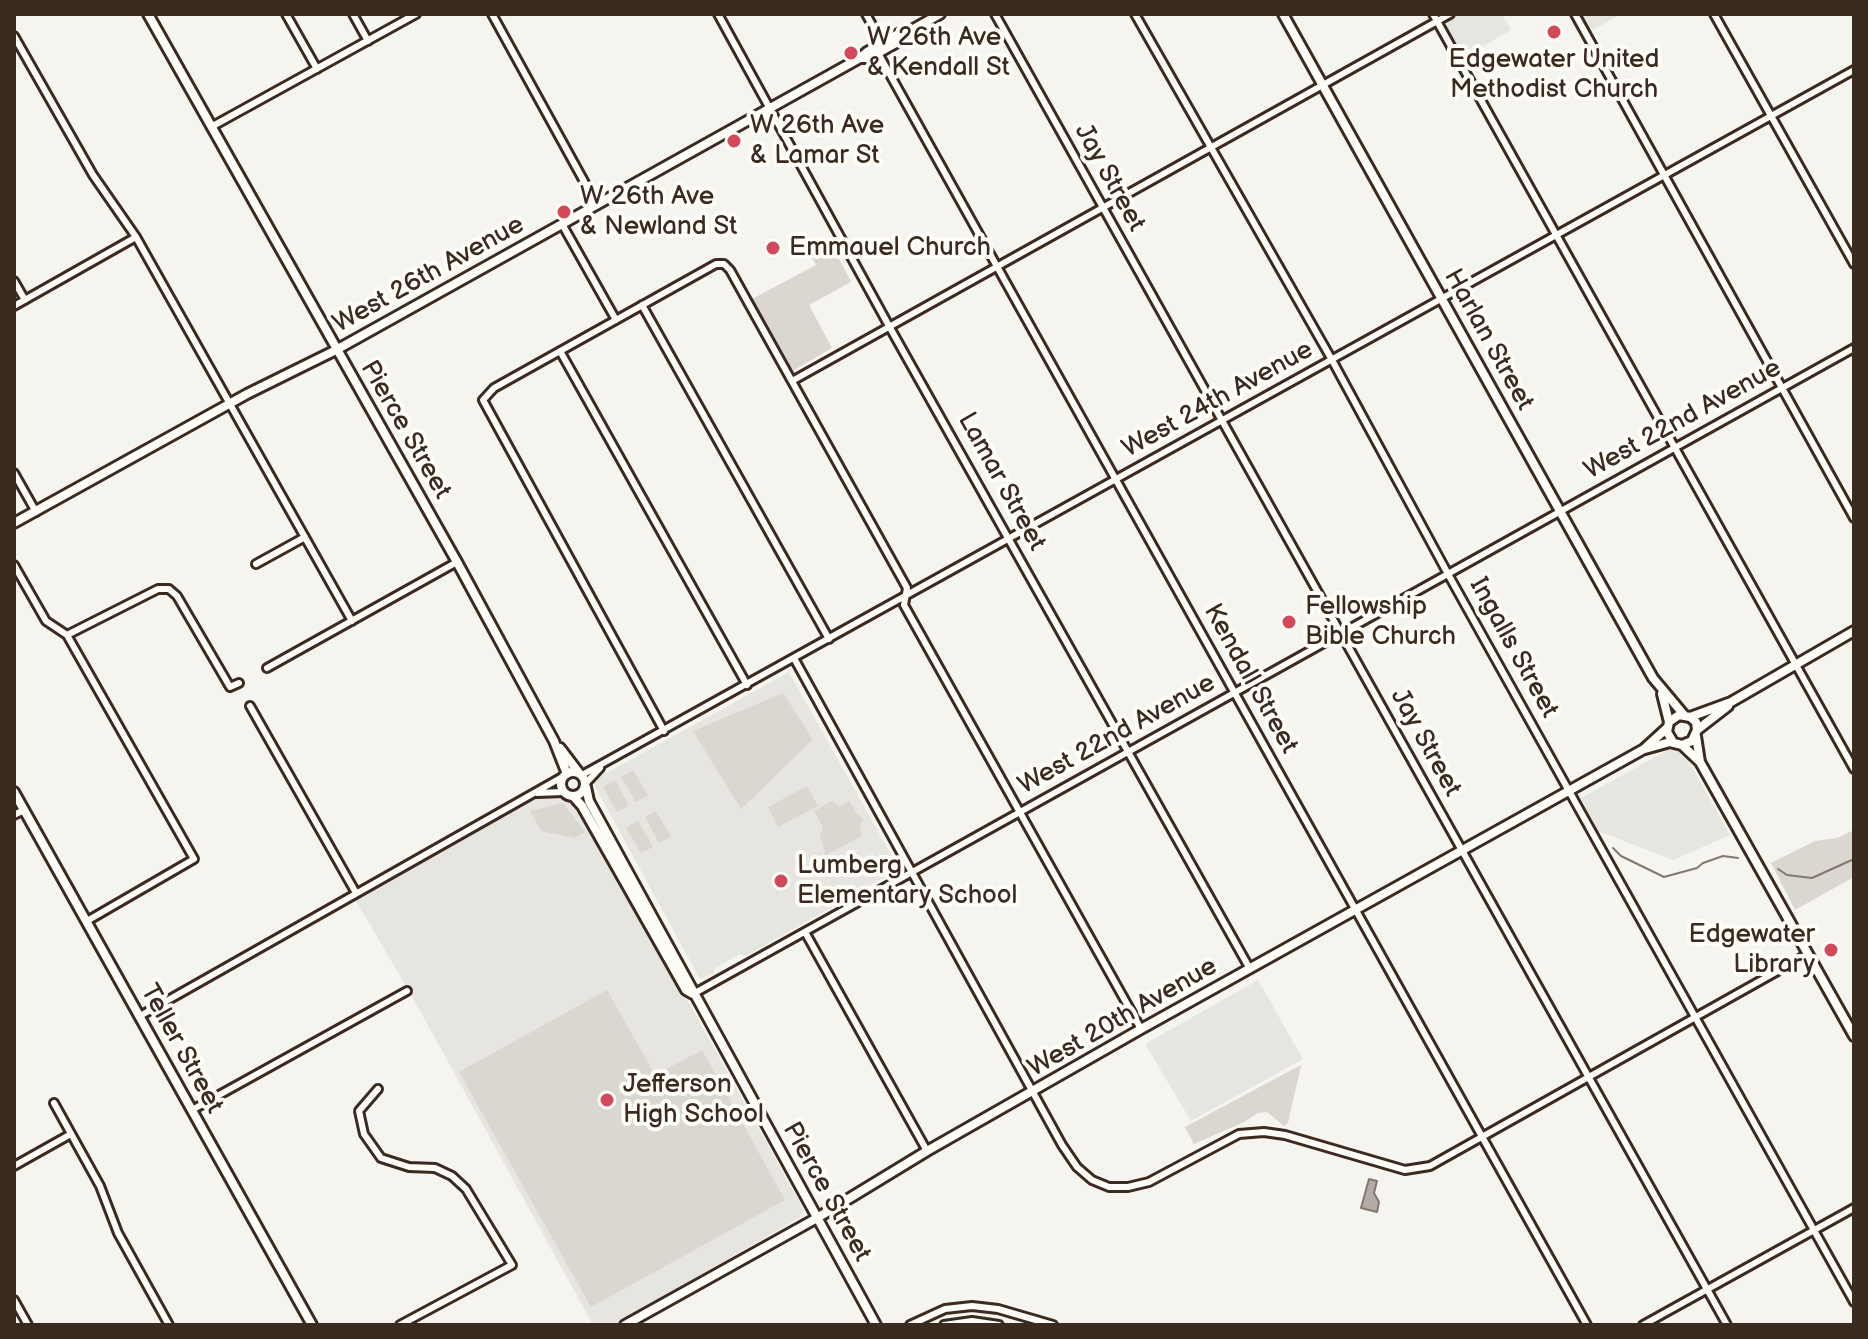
<!DOCTYPE html>
<html>
<head>
<meta charset="utf-8">
<style>
	body { margin:0 }
	#map { position:relative; width:1868px; height:1339px; overflow:hidden; background:#f5f4ee; font-family:"Balsamiq Sans",sans-serif }
	canvas { display:block }
	.frame { position:absolute; inset:0; border:16px solid #3b2a1e; pointer-events:none }
</style>
</head>
<body>
<div id="map">
<canvas width="1868" height="1339"></canvas>
<div class="frame"></div>
</div>
<script>
const context = document.querySelector('canvas').getContext('2d');
context.lineJoin = 'round';
function fillPath(path, color) { context.fillStyle = color; context.fill(path, 'evenodd'); }
const toPath = rows => new Path2D(rows.map(r => 'M' + r).join(''));
function stroke(path, color, width, dash) { context.strokeStyle = color; context.lineWidth = width; context.lineCap = dash ? 'butt' : 'round'; context.setLineDash(dash || []); context.stroke(path); }
function drawText(font, color, halo, rows, align = 'center') {
  context.font = font + ' "Balsamiq Sans",sans-serif'; context.lineWidth = 8; context.setLineDash([]); context.textBaseline = 'middle'; context.strokeStyle = halo; context.fillStyle = color; for (const [text, x, y, turn = 0] of rows) {
    context.save(); context.translate(x, y); context.rotate((+turn || 0) * Math.PI / 180); context.textAlign = isNaN(turn) ? turn : align; if (halo) context.strokeText(text, 0, 0); context.fillText(text, 0, 0); context.restore();
  }
}
fillPath(toPath([
	[1460,14,1502,14,1511,30,1463,58,1446,26,1448,21],
	[1578,14,1621,14,1588,33],
	[789,672,899,869,746,956,740,954,715,968,713,974,700,979,592,781],
	[1679,744,1730,835,1673,860,1598,831,1581,798],
	[565,784,569,787,601,846,601,853,627,901,634,904,804,1210,799,1218,613,1325,593,1325,413,998,355,899,557,785],
	[1258,980,1303,1059,1191,1121,1145,1044]
]), '#e7e5df');
fillPath(toPath([
	[829,239,851,282,809,305,832,348,794,370,789,366,752,299,816,265,808,250],
	[783,693,813,739,741,809,693,731],
	[633,770,648,796,636,802,621,777],
	[615,780,629,806,617,812,603,787],
	[807,786,818,806,778,827,768,807],
	[832,801,839,807,849,801,857,814,864,819,860,824,862,836,824,856,825,851,820,837,823,828,814,811],
	[563,803,585,832,575,838,541,831,530,811],
	[656,811,671,837,659,843,645,817],
	[638,821,653,847,641,853,626,828],
	[1854,830,1854,877,1795,910,1771,863,1815,841,1837,838],
	[607,990,655,1075,702,1050,785,1200,591,1307,459,1072],
	[1301,1065,1288,1123,1284,1126,1267,1112,1258,1113,1244,1122,1194,1144,1185,1127]
]), '#dad6d0');
const water = toPath([
	[1369,1179,1377,1181,1374,1193,1379,1202,1377,1212,1361,1208,1369,1179]
]);
fillPath(water, '#b4aca4');
stroke(water, '#84786e', 2);
stroke(toPath([
	[1613,848,1621,856,1664,877,1697,868,1703,863,1723,856,1738,858],
	[1778,869,1787,875,1812,878,1854,859]
]), '#84786e', 2);
const minor = toPath([
	[286,14,317,69],
	[353,14,368,41],
	[492,14,597,205],
	[718,14,889,326,1250,969],
	[866,14,882,43],
	[995,14,1727,1325],
	[1135,14,1332,360,1448,574,1854,1302],
	[1433,14,1854,769],
	[1575,14,1854,518],
	[1714,14,1854,264],
	[14,36,93,175,136,237,352,621],
	[878,53,1587,1325],
	[211,127,416,14],
	[562,224,616,320],
	[14,281,25,300],
	[642,305,829,639],
	[14,306,136,237],
	[560,351,747,685],
	[792,381,1450,14],
	[14,473,36,512],
	[256,564,305,537],
	[14,565,46,621,67,635,194,859,87,921],
	[67,635,158,589,169,589,177,596,230,687,239,683],
	[795,660,1062,1145,1077,1167,1092,1180,1109,1187,1128,1187,1149,1182,1239,1134,1264,1132,1285,1135,1405,1170,1430,1166,1808,954],
	[267,668,457,562],
	[250,706,356,893],
	[664,731,483,400,494,388,716,264,724,264,730,270,907,588,904,605,1141,1029],
	[582,775,1854,70],
	[586,783,600,768],
	[537,793,563,792],
	[14,815,24,810],
	[805,932,927,1151],
	[693,994,1854,348],
	[140,1016,564,776],
	[378,1089,359,1111,364,1134,381,1158,409,1167,435,1168,452,1176,466,1189,512,1265,400,1325],
	[54,1103,100,1186,118,1233,169,1325],
	[192,1110,407,991],
	[14,1166,71,1134],
	[14,1300,28,1325],
	[910,1325,945,1309,972,1306,998,1309,1053,1325],
	[944,1325,972,1321,999,1325],
	[1643,1325,1854,1208]
]);
const tertiary = toPath([
	[148,14,457,562,554,741,567,774],
	[1283,14,1653,678,1684,715],
	[860,58,869,58,903,39,908,32],
	[14,523,247,394,336,350,860,58,867,52,900,33,908,32,940,14],
	[1662,694,1669,722],
	[1690,717,1731,702,1854,631],
	[1697,730,1728,706],
	[1696,736,1700,762],
	[1682,745,1700,762,1854,1036],
	[560,748,579,773],
	[1645,749,1670,742,1682,745,1692,741,1697,730,1696,722,1690,717,1679,715,1669,722,1667,732,1673,742],
	'561 784a12 12 0 1 1 24 0a12 12 0 1 1-24 0Z',
	[586,787,589,801,876,1325],
	[14,792,312,1325],
	[574,797,582,806,686,990,693,994],
	[625,1325,817,1218,927,1151,1141,1029,1644,749,1667,728]
]);
stroke(minor, '#3b2a1e', 12);
stroke(tertiary, '#3b2a1e', 14);
stroke(minor, '#fdfcf7', 6);
stroke(tertiary, '#fdfcf7', 8);
for (const [x, y, r, color] of [
	[1554,32,8,"#d1495b"],
	[851,53,8,"#d1495b"],
	[734,141,8,"#d1495b"],
	[564,212,8,"#d1495b"],
	[773,248,8,"#d1495b"],
	[1289,622,8,"#d1495b"],
	[781,881,8,"#d1495b"],
	[1831,950,8,"#d1495b"],
	[607,1100,8,"#d1495b"]
]) { const dot = new Path2D(); dot.arc(x, y, r, 0, 2 * Math.PI); context.fillStyle = color; context.fill(dot); stroke(dot, '#fdfcf7', 3); }
drawText('26px', '#3b2a1e', '#fdfcf7', [
	["W 26th Ave",867,38],
	["& Kendall St",867,68],
	["Edgewater United",1554,60,"center"],
	["Methodist Church",1554,90,"center"],
	["W 26th Ave",750,126],
	["& Lamar St",750,156],
	["W 26th Ave",580,197],
	["& Newland St",580,227],
	["Emmauel Church",789,248],
	["Fellowship",1305,607],
	["Bible Church",1305,637],
	["Lumberg",797,866],
	["Elementary School",797,896],
	["Edgewater",1815,935,"right"],
	["Library",1815,965,"right"],
	["Jefferson",623,1085],
	["High School",623,1115]
], 'left');
drawText('26px', '#3b2a1e', '#fdfcf7', [
	["Jay Street",1109,178,61],
	["West 26th Avenue",429,275,-29],
	["Harlan Street",1488,340,61],
	["West 24th Avenue",1218,400,-29],
	["West 22nd Avenue",1683,420,-29],
	["Pierce Street",405,430,60],
	["Lamar Street",1001,482,61],
	["Ingalls Street",1513,648,61],
	["Kendall Street",1250,679,61],
	["West 22nd Avenue",1117,735,-29],
	["Jay Street",1425,743,61],
	["West 20th Avenue",1123,1018,-30],
	["Teller Street",181,1049,61],
	["Pierce Street",826,1192,61]
]);
</script>
</body>
</html>
